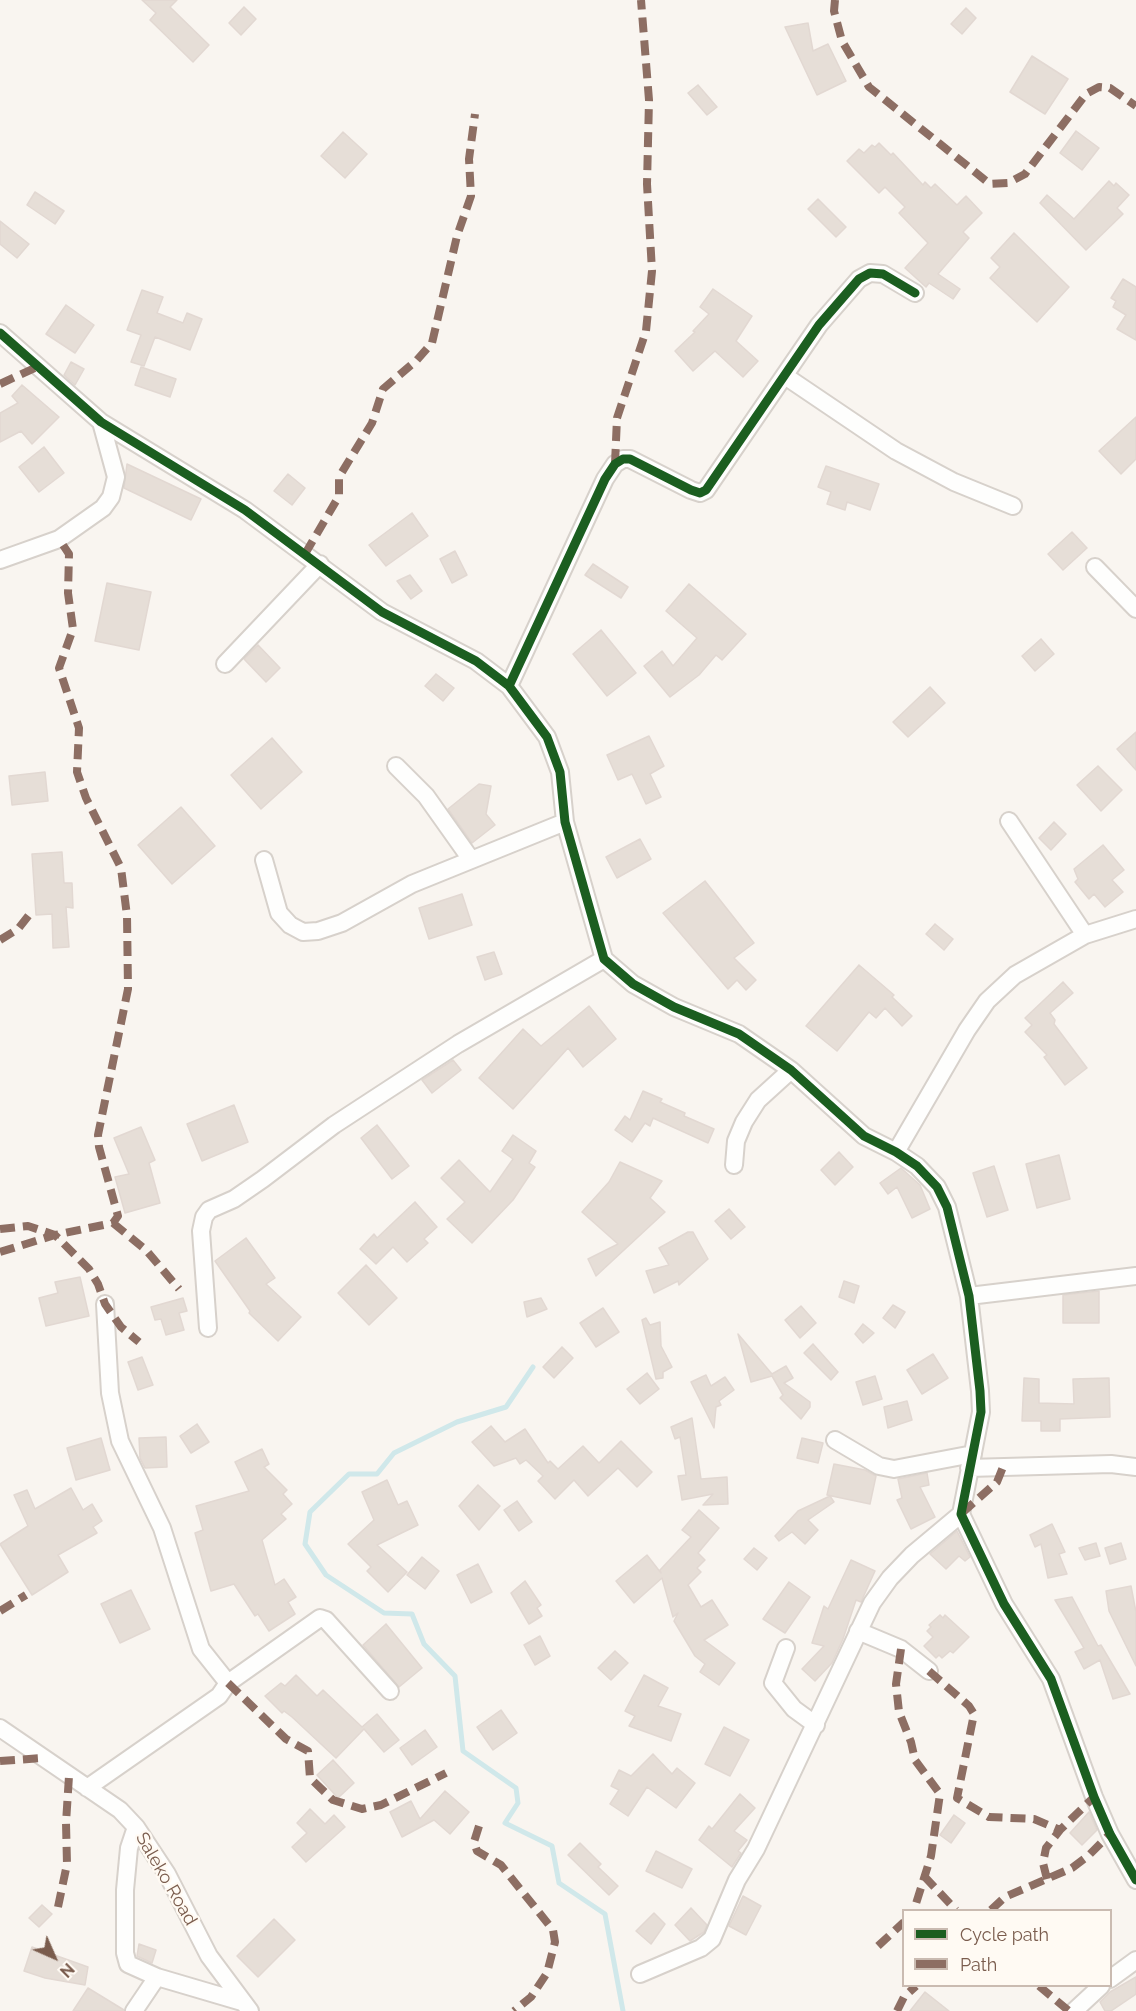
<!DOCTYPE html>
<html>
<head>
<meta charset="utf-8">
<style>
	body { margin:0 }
	#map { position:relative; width:1136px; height:2011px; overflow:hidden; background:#f9f5f0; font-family:Raleway,sans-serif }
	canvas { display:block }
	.legend { position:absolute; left:902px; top:1909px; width:210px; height:78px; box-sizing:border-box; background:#fffaf3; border:2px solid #cabbb1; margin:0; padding:8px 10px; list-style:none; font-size:18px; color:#7a5c4d }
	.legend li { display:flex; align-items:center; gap:12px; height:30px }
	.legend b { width:30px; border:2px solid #cabbb1 }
	.north { position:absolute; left:24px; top:1927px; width:60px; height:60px; -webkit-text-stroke:4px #fffaf3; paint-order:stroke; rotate:135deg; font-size:16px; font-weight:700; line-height:24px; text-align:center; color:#7a5c4d }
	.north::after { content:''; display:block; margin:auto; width:21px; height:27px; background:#7a5c4d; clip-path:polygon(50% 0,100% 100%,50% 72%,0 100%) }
</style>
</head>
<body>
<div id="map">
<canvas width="1136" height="2011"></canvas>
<ul class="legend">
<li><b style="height:8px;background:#1b5e20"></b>Cycle path</li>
<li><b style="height:8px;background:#8d6e63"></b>Path</li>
</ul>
<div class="north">N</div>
</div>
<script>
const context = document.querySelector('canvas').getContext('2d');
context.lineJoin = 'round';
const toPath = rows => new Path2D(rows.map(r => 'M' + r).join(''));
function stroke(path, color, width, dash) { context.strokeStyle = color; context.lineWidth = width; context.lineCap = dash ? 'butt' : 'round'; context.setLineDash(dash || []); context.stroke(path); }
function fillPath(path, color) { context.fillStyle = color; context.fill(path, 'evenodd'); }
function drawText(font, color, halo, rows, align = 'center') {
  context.font = font + ' Raleway,sans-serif'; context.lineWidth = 4.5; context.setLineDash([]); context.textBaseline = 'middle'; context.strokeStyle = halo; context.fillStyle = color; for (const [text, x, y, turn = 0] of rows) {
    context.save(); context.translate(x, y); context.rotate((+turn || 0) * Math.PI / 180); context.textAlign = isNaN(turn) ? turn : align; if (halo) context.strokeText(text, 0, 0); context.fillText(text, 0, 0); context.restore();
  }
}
stroke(toPath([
	[533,1367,506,1407,457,1422,394,1453,377,1474,349,1474,310,1512,305,1544,326,1575,384,1613,412,1614,424,1644,455,1676,463,1751,516,1788,518,1803,505,1823,552,1846,559,1883,605,1914,623,2011]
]), '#d0e8ea', 5);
const building = toPath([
	[142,0,177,0,170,7,209,45,193,62,150,20,156,13,142,0],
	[244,7,256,19,241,35,229,23,244,7],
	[966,8,976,18,962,34,951,24,966,8],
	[808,23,813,51,828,44,846,81,817,95,785,27,808,23],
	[1032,56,1068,79,1045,114,1010,92,1032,56],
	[698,85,717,107,707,115,688,93,698,85],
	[1076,131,1099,148,1082,170,1060,153,1076,131],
	[343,132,367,154,345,178,321,156,343,132],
	[879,143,891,155,893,153,923,185,925,182,931,188,935,184,957,205,966,196,982,213,963,232,969,238,938,274,960,289,953,299,929,283,926,287,905,268,928,243,899,213,905,207,885,187,879,193,847,161,859,149,864,153,872,145,875,147,879,143],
	[1109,181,1114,186,1116,183,1129,195,1117,208,1123,214,1086,250,1040,203,1047,195,1074,219,1109,181],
	[35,192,64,211,55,224,27,205,35,192],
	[818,199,846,227,836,237,808,209,818,199],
	[0,221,29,244,17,258,0,244,0,221],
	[1014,233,1069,287,1037,322,990,278,1000,267,991,258,1014,233],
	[1123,279,1136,287,1136,340,1117,329,1126,315,1113,307,1116,301,1111,298,1123,279],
	[713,289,752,316,736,341,758,361,743,377,715,351,693,371,675,351,695,332,693,331,709,314,700,307,713,289],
	[142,290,163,297,157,313,183,323,187,313,202,319,190,350,155,337,144,366,131,362,141,335,127,330,142,290],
	[66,305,94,325,75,353,46,334,66,305],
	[71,362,84,369,75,385,64,375,71,362],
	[141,367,176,379,170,397,135,385,141,367],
	[22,385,59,417,32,444,21,431,0,442,0,413,18,403,12,396,22,385],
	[1136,417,1136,459,1121,474,1099,451,1136,417],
	[44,447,64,473,39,492,19,467,44,447],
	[127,464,201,499,191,520,124,488,127,464],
	[826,466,879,484,870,510,847,502,845,510,827,504,831,492,818,487,826,466],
	[288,474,305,488,292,505,274,491,288,474],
	[412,513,428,536,386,566,369,545,412,513],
	[1072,532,1087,548,1063,570,1048,554,1072,532],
	[455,551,467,575,452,583,440,559,455,551],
	[593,564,628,587,621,598,585,575,593,564],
	[410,575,422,591,411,599,397,581,410,575],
	[107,583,151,592,139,650,95,641,107,583],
	[689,584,746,634,722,660,716,655,699,675,670,697,644,666,662,651,673,666,697,638,666,611,689,584],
	[601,630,636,673,607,696,573,654,601,630],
	[1041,639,1054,654,1035,671,1022,656,1041,639],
	[258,645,280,668,266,682,244,659,258,645],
	[436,674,454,688,443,701,425,686,436,674],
	[930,687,945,703,908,737,893,722,930,687],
	[1136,732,1136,770,1117,749,1136,732],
	[649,736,664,766,650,774,661,797,646,804,632,774,618,780,607,755,649,736],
	[272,738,302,772,261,809,231,775,272,738],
	[1098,766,1122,790,1101,811,1077,785,1098,766],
	[45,772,48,801,12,805,9,776,45,772],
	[479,784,491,786,486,814,495,825,472,843,448,809,479,784],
	[181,807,215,846,172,884,138,845,181,807],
	[1054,822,1066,834,1051,850,1039,838,1054,822],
	[640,839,651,859,617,878,606,857,640,839],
	[1103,845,1124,870,1112,880,1123,892,1105,907,1094,894,1089,899,1075,882,1078,879,1074,869,1103,845],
	[62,852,64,883,72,883,73,908,66,907,69,947,53,948,52,914,36,915,32,854,62,852],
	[705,881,754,943,734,958,756,980,746,990,737,980,728,989,663,913,705,881],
	[462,894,472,925,429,939,419,908,462,894],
	[935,924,953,939,944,950,926,934,935,924],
	[494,952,502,974,485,980,477,957,494,952],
	[859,965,894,995,892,997,912,1016,902,1026,885,1008,876,1018,869,1012,837,1051,806,1026,859,965],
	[1063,982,1073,993,1050,1013,1055,1020,1054,1024,1087,1068,1065,1085,1044,1057,1047,1055,1025,1032,1032,1025,1025,1018,1063,982],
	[589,1006,616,1039,583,1067,568,1048,513,1109,479,1078,523,1029,541,1046,589,1006],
	[453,1060,461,1070,432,1093,422,1080,453,1060],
	[643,1091,662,1099,660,1102,685,1113,684,1116,714,1129,708,1143,653,1118,650,1126,645,1123,632,1142,615,1130,625,1116,630,1120,643,1091],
	[234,1105,248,1142,202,1161,187,1124,234,1105],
	[377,1125,409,1166,392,1179,361,1138,377,1125],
	[141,1127,155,1160,149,1163,160,1203,125,1213,115,1177,129,1174,114,1138,141,1127],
	[513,1135,536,1151,529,1163,535,1167,513,1200,472,1243,447,1219,465,1202,441,1178,459,1160,490,1192,513,1159,502,1151,513,1135],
	[839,1152,853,1167,835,1185,821,1170,839,1152],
	[1059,1155,1070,1199,1037,1208,1026,1164,1059,1155],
	[620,1162,662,1181,650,1198,665,1212,596,1276,588,1259,618,1244,582,1212,609,1182,620,1162],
	[994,1166,1008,1210,987,1217,973,1173,994,1166],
	[901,1168,920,1185,930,1209,912,1218,897,1187,888,1194,880,1183,901,1168],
	[415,1202,437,1227,424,1239,428,1243,407,1262,393,1247,376,1264,360,1249,374,1234,377,1238,415,1202],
	[729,1209,745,1227,731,1239,715,1221,729,1209],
	[688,1232,693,1232,708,1259,679,1285,678,1281,654,1293,646,1271,669,1265,659,1248,688,1232],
	[246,1238,275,1278,266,1284,301,1317,278,1341,249,1313,250,1311,215,1261,246,1238],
	[366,1265,397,1298,369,1325,338,1293,366,1265],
	[80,1277,89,1316,46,1326,39,1298,58,1293,55,1282,80,1277],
	[844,1281,859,1286,854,1303,839,1297,844,1281],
	[1099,1291,1099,1323,1063,1323,1063,1295,1099,1291],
	[183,1298,187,1311,179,1313,184,1330,166,1335,161,1319,155,1320,151,1307,183,1298],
	[541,1298,547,1309,527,1317,524,1302,541,1298],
	[893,1305,905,1312,895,1328,883,1318,893,1305],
	[801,1306,816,1323,800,1338,785,1320,801,1306],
	[603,1308,619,1332,596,1347,580,1323,603,1308],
	[646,1318,650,1325,660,1322,661,1346,672,1367,663,1372,663,1378,656,1379,642,1320,646,1318],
	[863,1324,874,1333,863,1343,855,1334,863,1324],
	[738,1334,772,1374,786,1366,793,1378,784,1383,810,1402,810,1407,801,1419,780,1398,783,1395,772,1376,751,1382,738,1334],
	[813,1344,838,1372,831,1380,804,1353,813,1344],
	[562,1347,573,1358,554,1378,543,1367,562,1347],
	[933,1354,948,1378,922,1394,907,1370,933,1354],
	[142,1357,153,1385,138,1390,128,1362,142,1357],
	[647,1373,659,1389,640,1404,627,1389,647,1373],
	[706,1375,711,1386,725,1377,734,1390,719,1401,721,1405,716,1407,714,1428,691,1382,706,1375],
	[875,1376,882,1399,863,1405,856,1382,875,1376],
	[1024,1378,1039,1379,1039,1403,1074,1404,1073,1379,1109,1378,1110,1417,1060,1419,1060,1431,1041,1431,1041,1421,1022,1421,1024,1378],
	[907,1401,912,1420,888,1428,884,1407,907,1401],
	[692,1418,701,1479,727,1477,728,1504,703,1505,713,1494,682,1500,678,1476,686,1475,680,1437,675,1439,671,1427,692,1418],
	[197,1424,209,1442,191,1453,180,1436,197,1424],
	[491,1426,505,1442,525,1429,548,1463,550,1461,558,1469,583,1446,599,1463,621,1441,652,1472,637,1487,618,1468,588,1496,574,1480,555,1499,538,1481,543,1476,526,1460,520,1464,516,1458,494,1466,472,1442,491,1426],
	[166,1437,167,1467,145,1468,140,1458,139,1438,166,1437],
	[101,1438,110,1470,76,1480,67,1448,101,1438],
	[802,1438,823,1443,818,1463,797,1458,802,1438],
	[262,1449,269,1464,264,1467,287,1490,283,1494,292,1504,281,1514,286,1519,262,1540,275,1585,284,1579,296,1597,288,1602,295,1614,269,1631,258,1614,255,1616,234,1584,211,1591,195,1533,203,1530,196,1506,249,1491,235,1462,262,1449],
	[834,1464,865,1470,876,1476,870,1504,827,1495,834,1464],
	[927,1473,929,1485,920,1487,935,1517,911,1529,897,1500,902,1498,898,1479,927,1473],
	[387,1480,398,1505,407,1501,418,1525,377,1545,407,1572,388,1592,367,1571,371,1567,348,1544,374,1520,362,1492,387,1480],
	[478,1485,500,1506,479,1530,459,1506,478,1485],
	[71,1488,83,1510,92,1504,102,1521,93,1527,97,1533,58,1555,68,1572,32,1595,0,1544,28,1526,14,1495,27,1490,35,1509,71,1488],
	[830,1496,834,1502,808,1520,818,1530,805,1544,792,1532,779,1541,775,1536,798,1511,830,1496],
	[517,1501,532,1522,519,1531,504,1510,517,1501],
	[699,1510,719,1528,698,1553,705,1560,697,1568,701,1572,688,1585,701,1607,712,1600,728,1625,704,1640,735,1663,719,1685,700,1672,705,1664,695,1656,674,1621,678,1613,673,1617,662,1578,634,1603,616,1581,647,1555,661,1573,660,1570,691,1537,682,1530,699,1510],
	[1052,1524,1065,1552,1059,1554,1067,1574,1048,1578,1041,1544,1035,1547,1030,1535,1052,1524],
	[957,1531,970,1557,965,1561,959,1556,946,1569,930,1554,957,1531],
	[1096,1543,1100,1556,1085,1560,1079,1548,1096,1543],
	[1121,1543,1126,1559,1110,1564,1105,1548,1121,1543],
	[754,1548,767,1558,757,1570,744,1559,754,1548],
	[422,1557,439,1571,425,1589,407,1575,422,1557],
	[851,1560,875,1571,861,1602,856,1600,843,1639,832,1663,815,1681,802,1669,824,1646,812,1643,824,1606,828,1609,851,1560],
	[478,1564,492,1592,471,1603,457,1575,478,1564],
	[525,1581,541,1605,537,1608,542,1616,529,1624,511,1593,525,1581],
	[789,1582,810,1597,785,1633,763,1619,789,1582],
	[1131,1586,1136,1612,1136,1666,1109,1611,1106,1591,1131,1586],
	[131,1590,150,1629,120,1643,101,1604,131,1590],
	[1072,1597,1098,1646,1101,1645,1130,1694,1113,1699,1100,1660,1084,1669,1075,1652,1084,1648,1055,1600,1072,1597],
	[940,1615,943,1618,945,1615,969,1637,953,1653,950,1651,942,1658,939,1655,936,1658,924,1646,933,1637,927,1631,931,1627,929,1625,940,1615],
	[386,1624,422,1668,399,1687,363,1645,386,1624],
	[540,1636,550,1656,535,1665,524,1645,540,1636],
	[615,1651,628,1663,611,1680,598,1668,615,1651],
	[296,1675,317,1696,323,1690,362,1727,377,1714,399,1740,384,1752,364,1729,336,1758,292,1717,284,1711,282,1713,265,1696,281,1683,285,1686,296,1675],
	[644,1675,668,1688,658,1706,681,1714,671,1741,629,1726,635,1716,625,1711,644,1675],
	[501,1710,517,1733,493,1750,477,1727,501,1710],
	[724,1727,749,1740,730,1776,705,1764,724,1727],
	[425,1730,437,1747,412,1765,400,1748,425,1730],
	[653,1754,672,1774,677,1768,695,1783,676,1808,647,1787,628,1816,610,1804,619,1790,611,1786,619,1770,631,1776,653,1754],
	[333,1760,354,1783,338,1798,317,1775,333,1760],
	[445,1791,469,1812,450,1834,434,1820,402,1837,390,1812,411,1801,420,1819,445,1791],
	[740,1794,755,1808,734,1831,747,1840,738,1851,741,1853,732,1867,699,1840,709,1826,712,1829,740,1794],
	[310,1809,325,1824,334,1815,345,1827,306,1862,292,1847,307,1833,297,1823,310,1809],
	[1089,1812,1097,1830,1082,1845,1070,1833,1089,1812],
	[954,1815,965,1823,951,1843,940,1835,954,1815],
	[580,1843,601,1864,598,1867,618,1886,609,1895,568,1855,580,1843],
	[656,1851,692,1869,682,1888,646,1871,656,1851],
	[743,1896,761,1906,746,1935,729,1926,743,1896],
	[42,1905,52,1914,39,1927,29,1918,42,1905],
	[691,1908,707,1925,704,1932,690,1941,675,1925,691,1908],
	[654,1913,665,1924,651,1944,636,1931,654,1913],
	[274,1919,295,1940,258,1977,237,1956,274,1919],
	[139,1944,156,1950,152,1963,137,1956,139,1944],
	[32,1947,88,1967,85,1985,45,1978,24,1971,32,1947],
	[1136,1977,1136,1994,1111,2011,1105,2011,1100,2002,1110,1992,1136,1977],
	[88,1988,124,2010,124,2011,73,2011,88,1988],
	[925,1992,949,2011,910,2011,925,1992]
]);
fillPath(building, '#e6ded7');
stroke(building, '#e2d8d2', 1.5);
const minor = toPath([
	[0,333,101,422,245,510,382,612,476,661,509,686,547,737,560,772,565,822,604,959,633,984,674,1007,739,1034,791,1070,864,1136,896,1152,917,1166,937,1187,947,1207,969,1296,980,1391,981,1412,961,1514,1004,1604,1051,1679,1094,1797,1110,1834,1136,1880],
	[785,376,896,451,954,482,1013,506],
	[0,560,59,539,103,508,111,497,116,477,101,422],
	[1095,567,1136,609],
	[225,664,320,564],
	[509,686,605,479,615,464,623,459,630,459,691,490,700,493,706,490,819,325,859,279,870,273,883,274,915,293],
	[396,766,426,796,470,858],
	[1009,821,1085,935],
	[264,860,279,913,290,925,303,932,318,931,342,923,412,884,565,822],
	[896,1152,967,1030,987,1001,1015,975,1085,935,1136,919],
	[734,1165,736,1141,744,1122,758,1100,791,1070],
	[969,1296,1136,1276],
	[208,1328,201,1231,204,1217,209,1210,234,1199,263,1179,334,1125,458,1044,604,959],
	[835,1440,879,1466,894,1469,973,1454],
	[969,1468,1111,1464,1136,1467],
	[858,1631,901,1649,929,1671],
	[786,1648,773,1683,794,1709,816,1725],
	[228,1683,320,1618,326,1620,390,1691],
	[0,1728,120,1810,136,1827,167,1874,209,1956,250,2011],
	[87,1788,219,1696,228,1683,201,1649,162,1528,120,1441,110,1393,105,1304],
	[136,1827,129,1848,125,1890,125,1953,128,1964,157,1977,242,2002],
	[640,1974,701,1948,712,1939,737,1880,756,1849,872,1603,890,1578,912,1555,961,1514],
	[1110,1979,1136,1960],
	[134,2011,157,1977],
	[1074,2011,1101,1986]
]);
stroke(minor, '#d7d1cb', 20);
stroke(minor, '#fefefd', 16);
stroke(toPath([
	[835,0,834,11,842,41,869,87,990,184,1008,183,1025,174,1086,94,1099,87,1110,88,1136,106],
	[0,384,37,367],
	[615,464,617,418,646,331,652,271,647,184,649,100,641,0],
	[305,554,339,496,339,477,372,423,383,389,417,360,432,343,457,236,471,196,469,159,475,114],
	[0,940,18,929,29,915],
	[113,1223,146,1250,179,1289],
	[0,1229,28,1226,55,1235,89,1269,98,1284,105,1304,121,1327,139,1342],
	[0,1252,55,1235,113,1223,118,1216,99,1147,98,1135,128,989,127,916,121,868,86,798,77,772,79,728,59,668,73,629,68,593,69,554,59,539],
	[962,1513,997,1482,1003,1467],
	[0,1611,26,1595],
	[901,1649,896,1684,899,1712,911,1742,915,1760,940,1794,931,1856,914,1910],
	[929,1671,969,1706,974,1714,957,1798,989,1817,1034,1819,1060,1830],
	[228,1683,286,1739,308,1751,310,1778,333,1800,362,1809,381,1805,446,1773],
	[0,1761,43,1758],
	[479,1826,474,1842,477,1851,501,1865,553,1930,555,1942,547,1973,531,1997,514,2011],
	[924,1876,956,1910],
	[1047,1879,1043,1863,1046,1848,1060,1830,1094,1797],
	[58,1907,67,1864,66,1823,69,1776],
	[991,1910,1005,1897,1072,1868,1088,1856,1110,1834],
	[878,1946,904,1922],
	[1039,1986,1069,2011],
	[897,2011,904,1997,916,1986]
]), '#8d6e63', 8, [15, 8]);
stroke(toPath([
	[0,333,101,422,245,510,382,612,476,661,509,686,547,737,560,772,565,822,604,959,633,984,674,1007,739,1034,791,1070,864,1136,896,1152,917,1166,937,1187,947,1207,969,1296,980,1391,981,1412,961,1514,1004,1604,1051,1679,1094,1797,1110,1834,1136,1880],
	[509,686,605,479,615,464,623,459,630,459,691,490,700,493,706,490,819,325,859,279,870,273,883,274,915,293]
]), '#1b5e20', 9);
drawText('18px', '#7a5c4d', '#fffaf3', [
	["Saleko Road",166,1879,60]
]);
</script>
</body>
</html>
